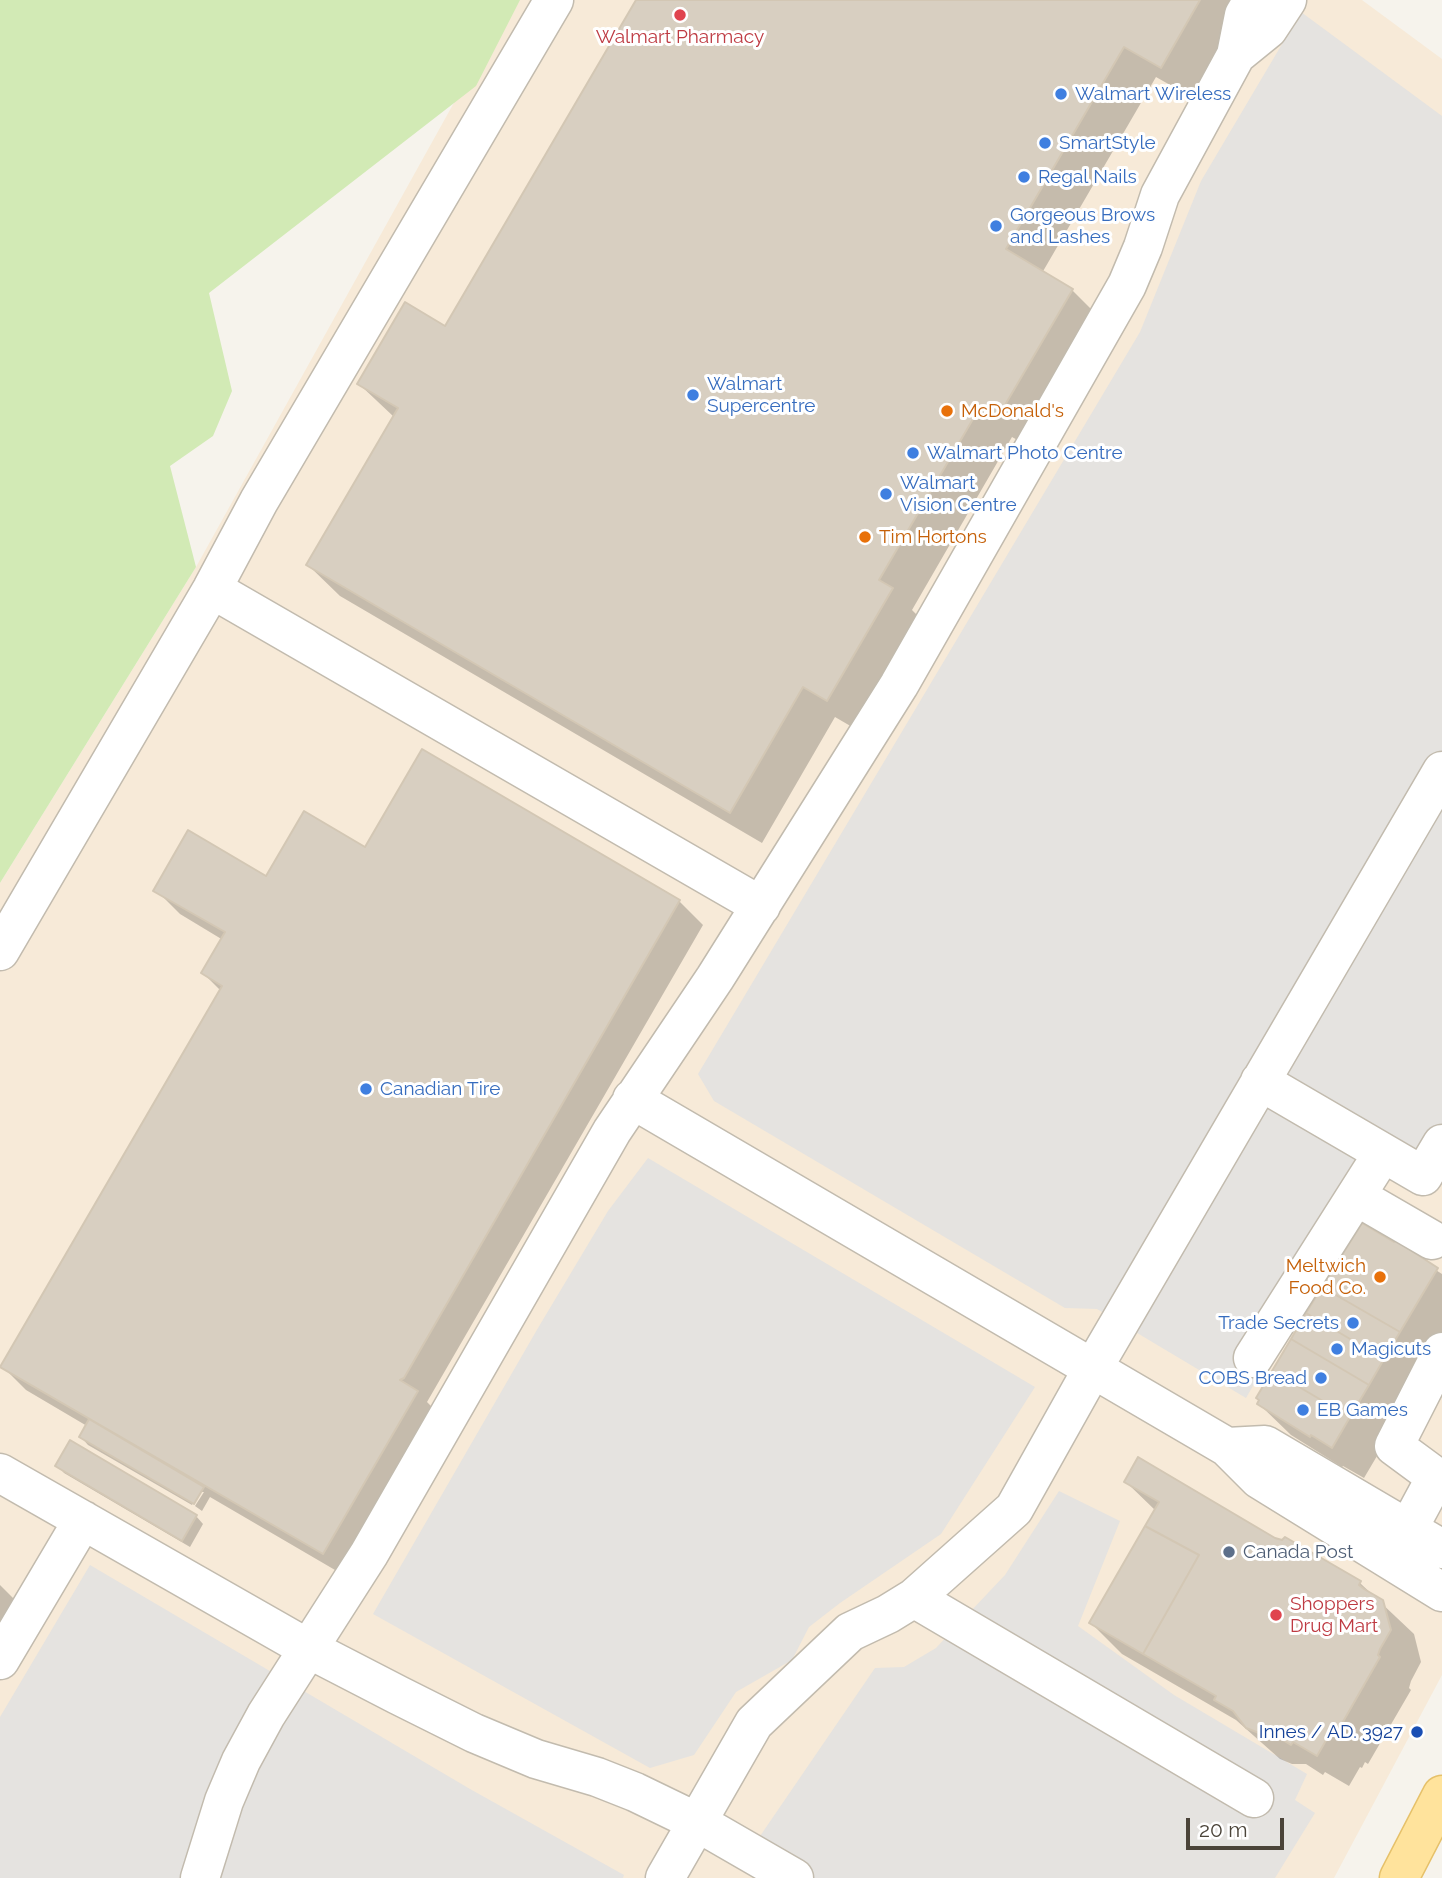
<!DOCTYPE html>
<html>
<head>
<meta charset="utf-8">
<style>
	body { margin:0 }
	#map { position:relative; width:1442px; height:1878px; overflow:hidden; background:#f6f3ec; font-family:Raleway,sans-serif }
	canvas { display:block }
	.scale { position:absolute; left:1186px; top:1818px; width:98px; height:32px; box-sizing:border-box; border:4px solid #4b4439; border-top:0; padding-left:9px; font-size:21px; line-height:24px; white-space:nowrap; color:#4b4439; -webkit-text-stroke:5px #fff; paint-order:stroke }
</style>
</head>
<body>
<div id="map">
<canvas width="1442" height="1878"></canvas>
<div class="scale">20 m</div>
</div>
<script>
const context = document.querySelector('canvas').getContext('2d');
context.lineJoin = 'round';
function fillPath(path, color) { context.fillStyle = color; context.fill(path, 'evenodd'); }
const toPath = rows => new Path2D(rows.map(r => 'M' + r).join(''));
function stroke(path, color, width, dash) { context.strokeStyle = color; context.lineWidth = width; context.lineCap = dash ? 'butt' : 'round'; context.setLineDash(dash || []); context.stroke(path); }
function drawText(font, color, halo, rows, align = 'center') {
  context.font = font + ' Raleway,sans-serif'; context.lineWidth = 6; context.setLineDash([]); context.textBaseline = 'middle'; context.strokeStyle = halo; context.fillStyle = color; for (const [text, x, y, turn = 0] of rows) {
    context.save(); context.translate(x, y); context.rotate((+turn || 0) * Math.PI / 180); context.textAlign = isNaN(turn) ? turn : align; if (halo) context.strokeText(text, 0, 0); context.fillText(text, 0, 0); context.restore();
  }
}
fillPath(toPath([
	[511,0,1362,0,1442,59,1442,1675,1334,1878,0,1878,0,883,196,567]
]), '#f7ead8');
fillPath(toPath([
	[0,0,520,0,476,86,209,293,232,391,213,436,170,466,196,567,0,883]
]), '#d2eab5');
fillPath(toPath([
	[1301,12,1442,116,1442,1157,1397,1144,1309,1288,1246,1398,1097,1309,1065,1308,714,1101,698,1074,1140,332,1201,181],
	[648,1158,1035,1387,941,1534,840,1603,809,1627,792,1660,736,1692,694,1755,650,1768,373,1614,538,1328,608,1211],
	[1059,1491,1120,1521,1078,1626,1174,1695,1307,1774,1295,1800,1315,1813,1275,1878,765,1878,743,1861,875,1668,904,1667,936,1648,1005,1575],
	[90,1565,470,1789,624,1875,623,1878,0,1878,0,1717]
]), '#e5e3e0');
fillPath(toPath([
	[638,0,1249,0,1193,98,1156,77,1042,273,1072,290,1103,321,1030,447,1012,437,912,610,923,621,859,731,835,717,762,843,340,596,308,565,394,417,359,384,446,328],
	[366,849,679,901,703,925,427,1402,441,1416,347,1577,210,1497,202,1511,195,1506,204,1492,199,1492,192,1505,88,1445,81,1437,87,1426,26,1390,2,1366,221,991,203,973,223,940,180,914,156,890,267,878],
	[1357,1230,1395,1244,1442,1274,1442,1346,1364,1478,1343,1466,1342,1467,1291,1435,1259,1404,1261,1400,1258,1398],
	[57,1465,196,1516,203,1524,190,1547,64,1473],
	[1126,1482,1275,1540,1283,1542,1285,1539,1360,1583,1414,1634,1421,1662,1411,1681,1409,1688,1411,1690,1368,1764,1365,1762,1362,1768,1360,1767,1349,1786,1325,1772,1323,1775,1306,1764,1292,1764,1280,1759,1236,1720,1122,1654,1091,1623,1156,1511],
	[0,1585,24,1609,0,1663]
]), '#0003');
const building = toPath([
	[636,0,1200,0,1161,68,1124,47,1006,249,1073,289,998,417,980,407,879,580,893,588,827,701,803,687,730,813,306,565,398,408,357,384,405,302,445,326,636,0],
	[422,749,680,900,404,1378,400,1380,418,1391,323,1554,0,1367,222,986,201,973,225,932,153,891,188,830,266,876,304,811,365,847,422,749],
	[1362,1223,1394,1242,1395,1240,1438,1268,1400,1332,1322,1287,1362,1223],
	[1322,1287,1400,1332,1384,1359,1306,1313,1322,1287],
	[1306,1313,1384,1359,1369,1385,1291,1339,1306,1313],
	[1291,1339,1369,1385,1350,1417,1272,1371,1291,1339],
	[1272,1371,1350,1417,1332,1448,1311,1435,1310,1437,1257,1404,1259,1400,1256,1398,1272,1371],
	[89,1419,204,1487,194,1504,79,1437,89,1419],
	[70,1440,197,1515,182,1541,55,1466,70,1440],
	[1138,1457,1275,1538,1282,1540,1285,1537,1361,1581,1359,1585,1364,1589,1383,1600,1391,1630,1380,1649,1378,1655,1380,1657,1336,1734,1333,1732,1330,1738,1328,1737,1317,1756,1293,1742,1291,1745,1273,1734,1259,1733,1246,1728,1233,1711,1214,1700,1216,1696,1143,1654,1199,1555,1145,1526,1159,1502,1124,1482,1138,1457],
	[1145,1526,1199,1555,1143,1654,1089,1623,1145,1526]
]);
fillPath(building, '#d8cfc1');
stroke(building, '#d3c7b4', 2);
const minor = toPath([
	[1236,55,1268,29,1287,0],
	[212,589,761,906],
	[0,951,212,589,259,501,554,0],
	[1260,1081,1423,1176,1442,1144],
	[632,1099,1227,1447,1259,1479,1442,1592],
	[1356,1196,1432,1240],
	[1253,1358,1383,1153],
	[1227,1447,1265,1445,1442,1549],
	[0,1473,307,1648,398,1695,474,1733,536,1759,597,1777,635,1792,697,1822,794,1878],
	[1408,1529,1436,1477,1394,1446,1442,1352],
	[914,1598,1254,1798],
	[0,1660,83,1520],
	[200,1878,224,1801,241,1761,266,1715,369,1554,612,1131,715,978,899,685,1127,285,1143,247,1160,195,1236,55,1244,15,1253,0],
	[665,1878,754,1723,850,1632,888,1614,914,1598,1014,1509,1093,1368,1442,771]
]);
const major = toPath([
	[1399,1878,1442,1795]
]);
stroke(minor, '#c2bbae', 41);
stroke(major, '#e6c16a', 41);
stroke(minor, '#fff', 38);
stroke(major, '#ffe39c', 38);
for (const [x, y, r, color] of [
	[680,15,7,"#e0444e"],
	[1061,94,7,"#3f7fe0"],
	[1045,143,7,"#3f7fe0"],
	[1024,177,7,"#3f7fe0"],
	[996,226,7,"#3f7fe0"],
	[693,395,7,"#3f7fe0"],
	[947,411,7,"#e8710a"],
	[913,453,7,"#3f7fe0"],
	[886,494,7,"#3f7fe0"],
	[865,537,7,"#e8710a"],
	[366,1089,7,"#3f7fe0"],
	[1380,1277,7,"#e8710a"],
	[1353,1323,7,"#3f7fe0"],
	[1337,1349,7,"#3f7fe0"],
	[1321,1378,7,"#3f7fe0"],
	[1303,1410,7,"#3f7fe0"],
	[1229,1552,7,"#5c6f8a"],
	[1276,1615,7,"#e0444e"],
	[1417,1732,7,"#1a4fb4"]
]) { const dot = new Path2D(); dot.arc(x, y, r, 0, 2 * Math.PI); context.fillStyle = color; context.fill(dot); stroke(dot, '#fff', 2.5); }
drawText('19px', '#be3a42', '#fff', [
	["Walmart Pharmacy",680,37],
	["Shoppers",1290,1604,"left"],
	["Drug Mart",1290,1626,"left"]
]);
drawText('19px', '#366cbe', '#fff', [
	["Walmart Wireless",1075,94],
	["SmartStyle",1059,143],
	["Regal Nails",1038,177],
	["Gorgeous Brows",1010,215],
	["and Lashes",1010,237],
	["Walmart",707,384],
	["Supercentre",707,406],
	["Walmart Photo Centre",927,453],
	["Walmart",900,483],
	["Vision Centre",900,505],
	["Canadian Tire",380,1089],
	["Trade Secrets",1339,1323,"right"],
	["Magicuts",1351,1349],
	["COBS Bread",1307,1378,"right"],
	["EB Games",1317,1410]
], 'left');
drawText('19px', '#c56008', '#fff', [
	["McDonald's",961,411],
	["Tim Hortons",879,537],
	["Meltwich",1366,1266,"right"],
	["Food Co.",1366,1288,"right"]
], 'left');
drawText('19px', '#4e5e75', '#fff', [
	["Canada Post",1243,1552]
], 'left');
drawText('19px', '#164399', '#fff', [
	["Innes / AD. 3927",1403,1732]
], 'right');
</script>
</body>
</html>
